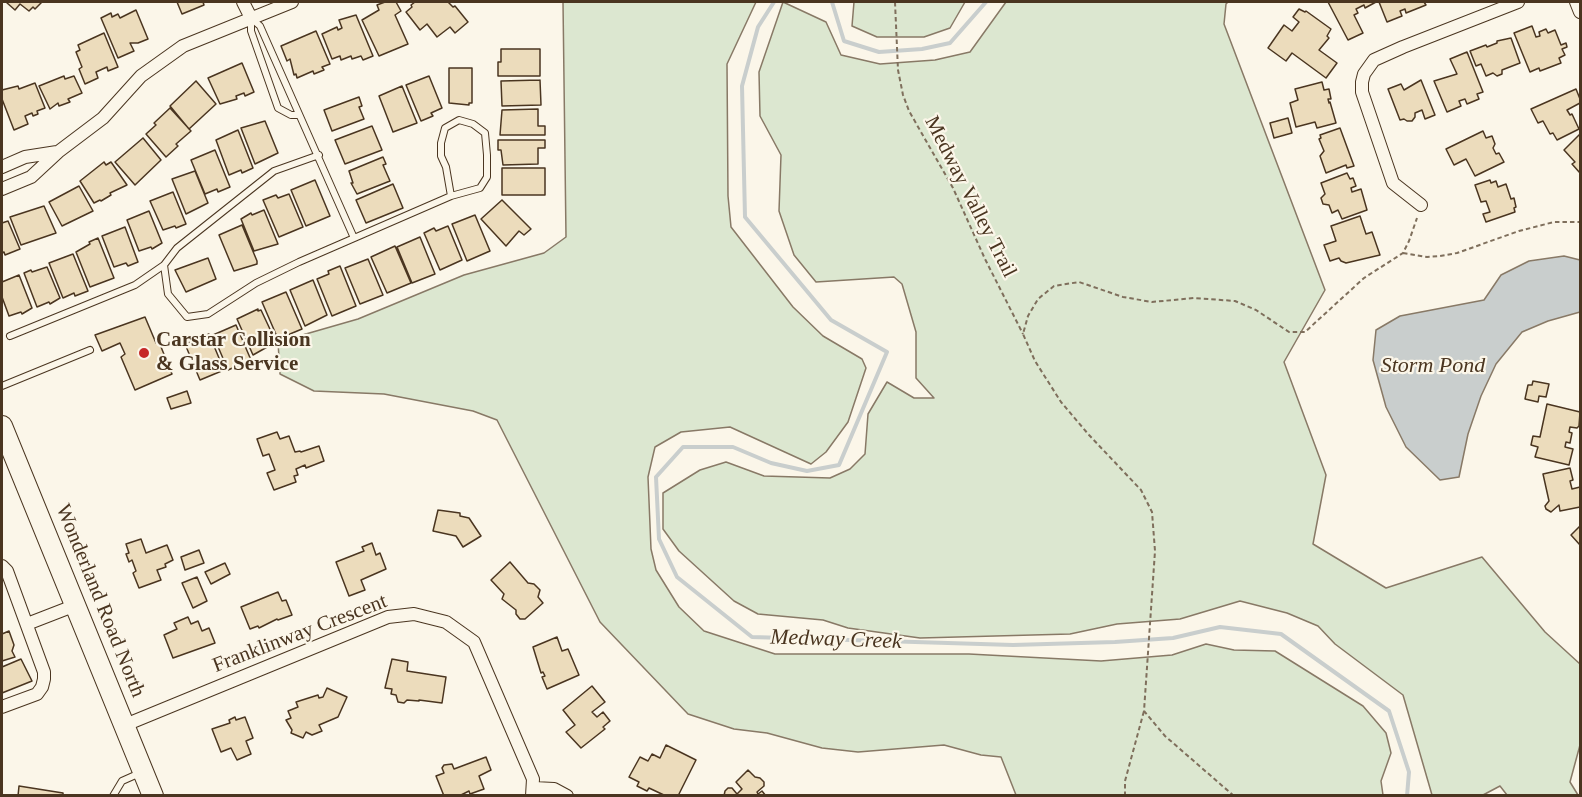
<!DOCTYPE html>
<html>
<head>
<meta charset="utf-8">
<style>
	body { margin:0 }
	#map { position:relative; width:1582px; height:797px; overflow:hidden; background:#fbf6e9; font-family:"Times New Roman",serif }
	canvas { display:block }
	.frame { position:absolute; inset:0; border:3px solid #4a3520; pointer-events:none }
</style>
</head>
<body>
<div id="map">
<canvas width="1582" height="797"></canvas>
<div class="frame"></div>
</div>
<script>
const context = document.querySelector('canvas').getContext('2d');
context.lineJoin = 'round';
function fillPath(path, color) { context.fillStyle = color; context.fill(path, 'evenodd'); }
const toPath = rows => new Path2D(rows.map(r => 'M' + r).join(''));
function stroke(path, color, width, dash) { context.strokeStyle = color; context.lineWidth = width; context.lineCap = dash ? 'butt' : 'round'; context.setLineDash(dash || []); context.stroke(path); }
function drawText(font, color, halo, rows, align = 'center') {
  context.font = font + ' "Times New Roman",serif'; context.lineWidth = 4.5; context.setLineDash([]); context.textBaseline = 'middle'; context.strokeStyle = halo; context.fillStyle = color; for (const [text, x, y, turn = 0] of rows) {
    context.save(); context.translate(x, y); context.rotate((+turn || 0) * Math.PI / 180); context.textAlign = isNaN(turn) ? turn : align; if (halo) context.strokeText(text, 0, 0); context.fillText(text, 0, 0); context.restore();
  }
}
const green = toPath([
	[563,2,756,2,727,64,728,196,731,227,793,307,823,336,862,359,866,368,848,422,826,452,811,464,730,427,681,432,655,447,648,477,651,549,656,570,679,607,704,631,775,654,969,654,1101,661,1172,655,1206,644,1234,650,1275,651,1363,706,1386,733,1391,753,1381,781,1383,795,1016,795,1001,757,981,755,944,745,858,752,822,748,767,733,734,729,688,714,600,622,497,420,473,411,384,394,314,391,280,374,278,342,358,319,464,275,544,253,566,237,563,2],
	[783,2,826,22,841,55,880,64,935,60,970,52,1006,2,1228,2,1226,4,1224,24,1325,290,1284,362,1326,475,1313,544,1386,588,1482,557,1545,632,1580,664,1580,745,1570,782,1578,795,1507,795,1500,786,1483,795,1432,795,1403,695,1335,644,1318,626,1287,613,1240,601,1180,619,1117,624,1070,634,920,638,848,628,823,620,758,614,734,601,679,551,663,529,663,493,700,470,726,462,764,476,830,478,850,469,865,454,868,414,887,382,914,398,934,398,916,378,916,332,902,284,894,277,816,282,794,255,779,211,781,155,760,116,759,72,783,2],
	[854,2,965,2,950,28,924,37,877,37,852,26,854,2]
]);
fillPath(green, '#dce7d0');
stroke(green, '#887966', 1.5);
const water = toPath([
	[1564,256,1580,260,1580,312,1548,321,1522,332,1496,364,1481,396,1468,434,1459,477,1440,480,1406,447,1386,407,1373,360,1376,330,1400,316,1484,300,1501,275,1529,261,1564,256]
]);
fillPath(water, '#c9cecd');
stroke(water, '#887966', 1.5);
stroke(toPath([
	[774,2,758,27,742,86,745,217,831,320,887,352,839,465,807,471,771,463,733,447,683,447,656,477,659,539,677,577,752,637,1013,645,1115,642,1173,638,1220,627,1281,634,1389,711,1409,772,1407,796],
	[832,2,844,41,879,52,922,49,950,43,986,2]
]), '#c9cecd', 4);
const building = toPath([
	[6,2,42,2,35,9,33,7,29,11,20,4,15,10,6,2],
	[177,2,203,2,204,5,182,14,177,2],
	[385,2,396,2,401,11,395,15,408,44,379,56,362,20,379,10,377,5,385,2],
	[415,2,448,2,453,7,455,6,468,22,455,33,450,27,437,37,427,24,420,30,406,12,412,7,411,5,415,2],
	[1328,2,1376,2,1365,8,1364,5,1356,9,1358,13,1354,15,1363,33,1348,40,1328,2],
	[1379,2,1424,2,1426,5,1406,13,1405,9,1400,11,1402,16,1387,22,1379,2],
	[1299,9,1305,12,1306,11,1331,29,1327,36,1329,38,1319,50,1337,63,1326,78,1292,53,1286,61,1268,48,1284,25,1292,31,1299,22,1293,17,1299,9],
	[136,10,148,39,138,43,130,43,134,51,118,58,101,18,111,13,112,17,118,14,120,18,136,10],
	[356,15,373,56,363,60,361,56,352,59,351,56,341,60,340,56,332,59,322,34,337,27,338,30,342,28,339,20,356,15],
	[1532,26,1536,37,1540,36,1539,32,1546,29,1548,33,1555,30,1561,45,1566,43,1567,47,1562,49,1565,55,1559,58,1561,63,1540,71,1539,68,1530,72,1514,33,1532,26],
	[316,31,330,64,322,67,324,70,314,74,313,71,297,78,296,74,294,75,290,59,287,61,281,46,316,31],
	[104,33,118,67,108,71,107,67,96,72,98,78,85,84,79,69,82,67,76,52,80,50,78,45,104,33],
	[1511,38,1520,63,1502,70,1502,74,1497,76,1493,73,1486,76,1481,64,1476,66,1470,51,1486,45,1487,47,1497,43,1497,41,1511,38],
	[501,49,540,49,540,76,498,76,498,62,501,62,501,49],
	[1467,52,1483,92,1477,94,1479,99,1467,104,1465,99,1459,101,1461,106,1447,112,1434,81,1457,74,1450,59,1467,52],
	[242,63,254,92,245,96,244,93,236,96,237,99,220,104,208,78,242,63],
	[449,68,472,68,472,103,469,103,469,105,449,103,449,68],
	[64,76,65,79,74,76,82,93,68,99,70,102,59,106,58,103,50,109,39,86,64,76],
	[429,76,442,108,431,113,433,116,421,121,406,85,429,76],
	[540,80,541,105,502,106,501,81,540,80],
	[1421,80,1435,115,1425,119,1422,110,1415,113,1415,117,1412,121,1407,121,1404,119,1400,120,1388,89,1401,84,1404,90,1421,80],
	[196,81,216,104,189,129,170,106,196,81],
	[1322,82,1324,90,1329,89,1331,99,1328,99,1329,103,1330,102,1336,123,1317,128,1315,122,1296,127,1290,103,1298,100,1295,89,1322,82],
	[35,83,45,108,37,111,38,114,33,116,32,113,25,116,28,124,14,130,2,99,2,90,18,86,19,89,35,83],
	[402,86,417,123,393,132,379,96,402,86],
	[1576,89,1580,99,1580,103,1567,110,1570,115,1572,114,1579,129,1557,140,1553,133,1550,134,1543,121,1538,123,1531,109,1576,89],
	[359,97,362,106,359,107,364,119,332,131,324,110,359,97],
	[170,108,191,131,176,144,178,146,166,157,146,134,156,125,154,123,170,108],
	[538,109,538,126,545,126,545,135,500,135,502,110,538,109],
	[1288,118,1292,133,1274,138,1270,123,1288,118],
	[265,121,278,153,255,164,241,128,265,121],
	[372,126,382,150,345,164,335,140,372,126],
	[1340,128,1354,166,1347,168,1346,165,1326,173,1320,156,1324,151,1319,139,1321,138,1320,135,1340,128],
	[238,130,253,168,242,173,241,170,229,175,216,140,238,130],
	[1483,131,1486,138,1492,136,1495,144,1493,148,1496,154,1499,153,1504,162,1475,176,1466,159,1454,165,1446,149,1483,131],
	[1580,134,1580,173,1572,164,1575,162,1564,150,1580,134],
	[143,138,161,160,135,185,115,162,143,138],
	[498,140,545,140,545,148,538,148,538,164,503,165,501,150,498,150,498,140],
	[215,150,230,187,218,192,217,189,205,194,191,160,215,150],
	[383,157,386,164,383,165,390,181,357,194,351,183,353,183,349,171,383,157],
	[104,162,106,165,111,162,127,185,110,193,111,195,101,201,100,200,94,203,80,181,104,162],
	[502,168,545,168,545,195,502,195,502,168],
	[195,171,208,203,186,214,172,179,195,171],
	[1347,173,1350,179,1353,178,1356,186,1351,188,1352,192,1361,189,1367,210,1342,219,1338,210,1332,213,1329,205,1323,204,1321,198,1325,194,1321,183,1347,173],
	[315,180,330,216,306,226,291,190,315,180],
	[1490,180,1491,183,1496,181,1498,187,1506,184,1511,199,1514,198,1516,207,1514,208,1515,212,1486,222,1483,214,1490,212,1486,201,1481,202,1475,185,1490,180],
	[393,184,403,208,366,223,356,200,393,184],
	[79,186,93,211,62,226,49,202,79,186],
	[173,192,186,224,176,228,175,226,163,230,150,201,173,192],
	[289,194,303,227,279,237,263,200,276,195,278,198,289,194],
	[502,200,531,229,524,235,519,231,506,246,481,219,502,200],
	[44,206,56,233,21,245,10,217,44,206],
	[264,210,278,244,254,251,241,219,251,213,252,215,264,210],
	[149,211,162,243,152,249,151,247,139,251,127,220,149,211],
	[475,215,490,251,467,261,452,224,475,215],
	[1360,216,1366,234,1372,232,1380,255,1346,263,1341,261,1339,258,1330,261,1324,245,1336,241,1331,226,1360,216],
	[8,221,20,249,5,255,4,252,2,253,2,223,8,221],
	[242,225,257,261,257,264,234,271,219,235,242,225],
	[448,226,462,260,440,270,424,233,434,228,436,231,448,226],
	[125,227,138,262,128,266,126,263,114,267,102,236,125,227],
	[420,237,435,274,412,283,397,247,420,237],
	[98,238,114,278,90,287,76,252,90,244,89,242,98,238],
	[395,246,411,283,387,293,371,257,395,246],
	[73,254,88,291,75,296,74,293,63,298,49,263,73,254],
	[208,258,216,279,186,292,175,270,208,258],
	[368,259,383,295,360,304,345,268,368,259],
	[340,266,356,306,332,316,317,279,329,274,328,271,340,266],
	[47,267,60,298,50,304,49,302,37,307,24,273,31,270,32,272,47,267],
	[19,275,32,308,22,314,21,312,9,316,2,297,2,282,19,275],
	[313,280,327,315,305,326,290,290,313,280],
	[286,292,302,329,278,339,262,302,286,292],
	[258,309,258,311,261,310,276,342,253,355,237,319,258,309],
	[145,317,156,343,159,342,172,374,135,390,121,357,125,354,120,343,102,351,95,335,145,317],
	[236,325,251,360,228,370,213,335,236,325],
	[209,334,224,370,200,380,185,344,209,334],
	[1533,381,1549,384,1546,397,1539,396,1538,402,1525,399,1528,385,1532,385,1533,381],
	[187,391,191,403,171,409,167,398,187,391],
	[1547,404,1580,412,1579,426,1577,428,1570,427,1569,432,1572,433,1570,443,1566,442,1565,447,1573,449,1569,465,1535,457,1538,447,1531,445,1533,436,1540,437,1547,404],
	[277,432,280,439,289,436,295,452,300,451,301,452,319,446,324,461,306,468,305,465,296,469,298,475,294,476,296,482,274,490,267,473,275,470,269,454,263,456,257,439,277,432],
	[1570,468,1573,480,1570,481,1572,489,1580,487,1580,507,1560,511,1559,505,1551,512,1546,509,1545,506,1549,501,1543,474,1570,468],
	[438,510,460,513,460,516,469,518,481,536,463,547,456,536,433,531,438,510],
	[1580,526,1580,545,1571,535,1580,526],
	[141,539,146,553,167,545,173,560,165,564,166,567,157,570,161,580,139,588,133,573,136,571,132,560,129,562,126,554,129,553,126,544,141,539],
	[372,543,376,555,380,553,386,569,361,580,365,590,349,596,336,562,364,551,362,547,372,543],
	[199,550,204,563,185,570,181,557,199,550],
	[510,562,528,583,534,584,540,590,538,597,543,603,525,619,520,619,516,614,516,610,502,599,504,594,491,580,510,562],
	[225,563,230,574,211,584,205,572,225,563],
	[197,577,207,601,193,608,182,583,197,577],
	[278,592,282,601,286,600,292,615,278,620,277,619,259,628,258,626,250,629,241,607,278,592],
	[188,617,191,624,198,621,202,631,209,628,215,643,173,658,164,635,177,629,174,623,188,617],
	[9,631,14,645,12,651,15,657,2,661,2,634,9,631],
	[557,637,562,651,568,649,579,675,547,689,542,677,545,676,543,672,541,673,533,647,557,637],
	[21,659,32,681,2,693,2,667,21,659],
	[392,659,408,662,407,671,446,677,442,703,419,700,419,701,407,700,404,703,398,702,396,695,391,694,392,689,385,688,392,659],
	[592,686,605,702,592,712,597,717,603,712,610,721,603,727,605,729,581,748,566,732,575,725,563,710,592,686],
	[327,688,347,697,338,717,319,725,322,731,312,735,306,732,303,738,291,733,292,730,286,720,291,718,288,711,298,707,296,702,318,695,319,698,323,697,327,688],
	[235,717,236,720,245,717,253,738,246,741,251,754,237,760,231,748,221,752,212,729,230,723,229,720,235,717],
	[666,745,696,760,678,796,666,796,649,788,647,791,637,786,639,782,629,777,640,757,648,761,652,754,660,758,666,745],
	[486,757,491,770,479,776,484,789,470,794,469,791,459,796,444,796,436,776,444,773,442,768,444,765,452,764,454,769,486,757],
	[748,770,755,777,760,778,764,782,764,786,757,792,758,794,762,791,766,796,724,796,725,791,728,788,732,788,737,794,742,789,736,782,748,770],
	[19,786,63,793,63,796,18,796,19,786]
]);
fillPath(building, '#ecdcbc');
stroke(building, '#4a3520', 1.5);
const service = toPath([
	[251,19,251,31,278,108,291,115,299,115],
	[252,19,260,26,354,238],
	[319,155,274,171,177,248,164,265,168,294,187,317,208,314,256,283,299,262,451,196,480,188,487,177,487,155,485,133,473,124,459,120,445,128,441,143,441,156,446,167,451,196],
	[10,336,135,285,164,265],
	[2,386,90,350],
	[113,796,122,781,140,773]
]);
const minor = toPath([
	[243,2,251,18],
	[1576,2,1580,12],
	[2,167,25,157,57,152],
	[2,189,31,177,58,152,103,118,141,76,183,46,292,2],
	[1421,205,1393,183,1362,92,1362,82,1364,74,1374,60,1403,47,1518,2],
	[2,566,7,571,44,672,44,679,42,687,37,694,2,707],
	[27,624,76,605],
	[125,725,388,617,414,614,446,622,474,642,533,779,532,796],
	[534,788,554,789,567,796]
]);
const primary = toPath([
	[2,426,153,796]
]);
stroke(service, '#4a3520', 8);
stroke(minor, '#4a3520', 14);
stroke(primary, '#4a3520', 22);
stroke(toPath([
	[895,2,898,70,903,95,909,111,953,188,985,259,1023,334],
	[1403,253,1427,257,1440,256,1457,253,1519,231,1554,222,1580,222],
	[1125,796,1125,781,1144,711],
	[1234,796,1165,736,1144,711,1155,551,1152,512,1141,490,1089,435,1061,402,1035,361,1023,334,1028,316,1038,299,1054,286,1079,282,1123,297,1152,302,1194,298,1235,301,1256,310,1289,332,1305,332,1364,278,1403,253,1409,241,1417,218]
]), '#7f6f5c', 2, [4.5, 3]);
stroke(service, '#fbf6e9', 6);
stroke(minor, '#fbf6e9', 12);
stroke(primary, '#fbf6e9', 20);
for (const [x, y, r, color] of [
	[144,353,6,"#c62828"]
]) { const dot = new Path2D(); dot.arc(x, y, r, 0, 2 * Math.PI); context.fillStyle = color; context.fill(dot); stroke(dot, '#fbf6e9', 2); }
drawText('21px', '#4a3520', '#fbf6e9', [
	["Medway Valley Trail",970,197,63],
	["Wonderland Road North",100,601,68],
	["Franklinway Crescent",300,634,-21]
]);
drawText('bold 21px', '#4a3520', '#fbf6e9', [
	["Carstar Collision",156,341],
	["& Glass Service",156,365]
], 'left');
drawText('italic 22px', '#4a3520', '#fbf6e9', [
	["Storm Pond",1433,366],
	["Medway Creek",836,640,2]
]);
</script>
</body>
</html>
